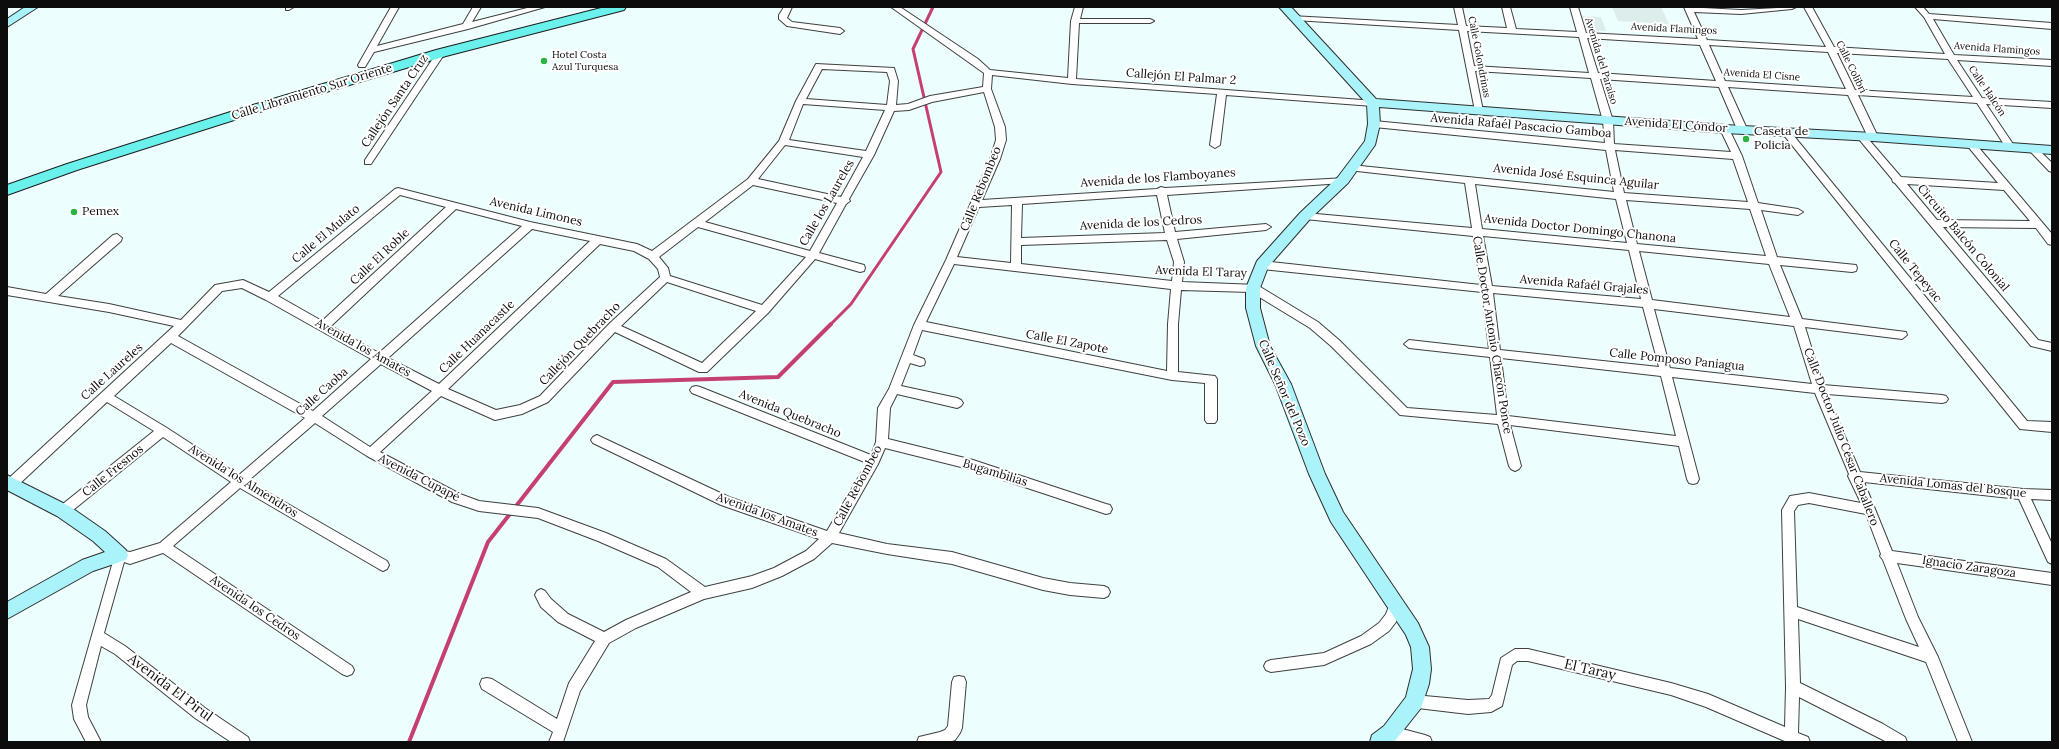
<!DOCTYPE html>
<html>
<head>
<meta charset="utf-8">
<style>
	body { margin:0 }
	#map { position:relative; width:2059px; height:749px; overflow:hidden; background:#edfefe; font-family:Lora,serif }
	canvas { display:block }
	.frame { position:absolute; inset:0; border:8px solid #0c0c0c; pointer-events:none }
</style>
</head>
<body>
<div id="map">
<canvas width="2059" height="749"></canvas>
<div class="frame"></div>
</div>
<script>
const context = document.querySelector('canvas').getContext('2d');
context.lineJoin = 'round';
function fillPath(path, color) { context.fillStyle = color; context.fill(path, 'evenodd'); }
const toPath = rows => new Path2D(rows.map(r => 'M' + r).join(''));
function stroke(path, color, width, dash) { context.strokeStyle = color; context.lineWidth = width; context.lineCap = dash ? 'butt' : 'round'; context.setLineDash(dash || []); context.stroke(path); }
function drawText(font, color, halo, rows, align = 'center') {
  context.font = font + ' Lora,serif'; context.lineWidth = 4; context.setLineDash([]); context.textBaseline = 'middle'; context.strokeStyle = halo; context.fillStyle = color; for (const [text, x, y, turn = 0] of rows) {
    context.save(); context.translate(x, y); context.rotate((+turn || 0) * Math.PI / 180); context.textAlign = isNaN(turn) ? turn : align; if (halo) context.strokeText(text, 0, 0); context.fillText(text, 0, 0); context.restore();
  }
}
fillPath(toPath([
	[1612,7,1661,7,1669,24,1618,21],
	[1578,16,1601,17,1606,31,1583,30]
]), '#ddedec');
stroke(toPath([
	[830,325,851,304,941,172,913,49,933,7]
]), '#c53f74', 3);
stroke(toPath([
	[409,742,488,542,613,382,778,377,831,324]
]), '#c53f74', 4);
const street = toPath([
	[286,7,294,7,289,10,286,10,286,7],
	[391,7,399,7,377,46,463,24,473,7,481,7,472,22,531,7,545,7,468,29,374,52,365,67,359,67,358,65,391,7],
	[784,7,792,7,787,18,792,22,840,28,844,31,840,34,787,26,779,19,779,15,784,7],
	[891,7,900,7,978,59,990,70,1068,78,1071,21,1075,7,1083,7,1080,19,1150,19,1154,21,1150,23,1079,23,1076,79,1376,101,1377,103,1373,106,1226,95,1220,145,1215,148,1210,145,1217,94,1072,84,992,75,991,89,1005,127,1006,140,1000,159,982,200,1157,189,1161,187,1165,188,1346,178,1348,180,1346,182,1343,183,1167,195,1175,232,1266,224,1271,227,1266,230,1177,239,1184,262,1182,282,1257,285,1318,322,1339,340,1407,408,1497,415,1490,357,1409,348,1404,344,1409,340,1489,349,1482,292,1262,269,1257,265,1262,261,1481,285,1473,236,1305,219,1300,216,1305,213,1472,228,1465,183,1348,170,1346,168,1348,166,1351,165,1614,192,1606,150,1374,127,1369,124,1374,121,1605,143,1603,121,1591,78,1475,71,1483,111,1479,114,1475,111,1459,30,1294,20,1290,18,1291,16,1458,25,1454,7,1462,7,1466,26,1507,28,1502,7,1510,7,1516,29,1577,32,1570,7,1578,7,1586,33,1698,39,1684,7,1741,10,1796,7,1792,9,1741,14,1694,12,1707,40,1826,47,1804,7,1812,7,1834,47,1945,54,1924,17,1915,7,1923,7,1929,14,2052,23,2052,29,1933,19,1954,55,2052,60,2052,66,1957,60,1982,98,2052,102,2052,108,1986,104,2015,147,2010,150,2007,149,1977,103,1858,95,1878,137,1873,140,1868,137,1848,95,1728,87,1747,129,1742,132,1737,129,1719,87,1600,79,1613,121,1614,144,1731,152,1720,129,1725,126,1728,127,1742,156,1758,203,1798,209,1803,212,1798,215,1761,210,1777,257,1856,265,1857,268,1856,271,1852,272,1780,265,1802,319,1906,332,1907,335,1902,339,1805,327,1823,385,1942,395,1946,396,1948,399,1946,402,1942,403,1827,394,1860,472,2023,489,2052,490,2052,500,2031,499,2052,544,2052,564,2048,562,2019,499,1864,482,1892,551,2052,573,2052,585,1897,563,1918,617,1938,657,1972,742,1958,742,1926,662,1798,619,1800,683,1883,724,1905,737,1907,742,1887,742,1799,697,1798,733,1808,737,1810,742,1787,742,1706,707,1671,695,1528,661,1517,661,1512,665,1502,706,1491,712,1468,714,1409,707,1407,702,1409,697,1414,695,1468,700,1489,699,1492,695,1501,658,1515,649,1528,649,1671,683,1708,694,1785,727,1786,687,1782,510,1790,496,1809,493,1861,503,1848,476,1849,474,1815,393,1672,377,1699,479,1697,483,1693,484,1689,483,1687,479,1679,446,1510,425,1521,466,1519,469,1515,471,1511,469,1509,466,1498,424,1400,415,1331,346,1310,328,1251,292,1181,290,1178,324,1178,372,1215,376,1217,379,1217,420,1215,423,1207,423,1205,420,1205,383,1172,380,922,330,913,355,924,359,925,362,924,365,920,366,910,363,901,386,957,398,961,400,963,403,961,406,957,408,897,394,890,408,888,439,973,460,1106,504,1110,505,1112,509,1110,513,1106,514,973,470,885,448,878,464,839,533,887,544,952,552,1043,578,1070,583,1104,586,1108,588,1110,592,1108,596,1104,598,1070,595,1043,590,952,564,887,554,832,543,814,559,782,576,752,588,704,599,636,628,609,643,580,691,563,742,549,742,553,732,482,689,480,684,482,679,487,678,492,679,557,719,569,683,595,641,558,622,541,607,535,595,537,591,541,589,545,591,551,599,568,614,604,632,626,620,691,592,658,567,598,541,538,518,479,511,452,502,367,456,315,423,248,481,387,561,389,565,387,569,383,571,379,569,240,488,173,546,352,666,354,670,352,674,347,676,342,674,163,553,130,564,124,562,104,633,125,646,205,708,248,737,250,742,231,742,195,718,115,654,101,646,86,705,88,717,101,742,86,742,74,719,72,705,116,551,120,550,130,552,160,543,231,482,163,437,67,515,63,516,59,515,57,511,59,507,154,431,107,402,16,487,12,488,8,487,8,479,174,326,109,312,7,295,7,287,46,294,113,235,117,234,122,238,121,241,58,296,109,304,181,320,215,285,243,280,269,292,395,189,398,188,530,222,637,244,652,251,748,179,779,141,796,101,816,64,894,68,898,81,896,105,908,104,930,96,983,87,984,73,891,7],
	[1467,31,1579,37,1589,73,1474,66,1467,31],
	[1587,38,1700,45,1716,81,1598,73,1587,38],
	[1709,45,1828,52,1846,89,1725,81,1709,45],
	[1837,53,1948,59,1973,97,1855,90,1837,53],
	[822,69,887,72,890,81,887,105,806,99,822,69],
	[984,92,995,127,996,140,990,159,946,260,914,325,889,389,878,408,876,442,871,455,700,387,696,386,692,387,690,390,692,393,867,463,827,531,729,497,601,437,597,435,593,437,591,440,593,443,721,505,819,539,806,551,774,568,752,576,705,587,666,559,606,533,538,508,479,501,460,494,380,452,441,396,495,420,522,414,548,402,615,332,699,372,707,372,768,313,815,259,860,272,864,271,865,268,864,265,819,253,846,204,850,201,849,199,874,155,894,111,909,110,932,102,984,92],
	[803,104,885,110,866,151,789,140,803,104],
	[785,145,863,157,841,197,758,179,785,145],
	[1615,150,1733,159,1748,202,1624,193,1615,150],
	[1475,184,1616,199,1627,243,1482,229,1475,184],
	[753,185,837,203,810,251,705,222,753,185],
	[400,195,446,207,322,321,278,296,400,195],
	[1157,195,1165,233,1021,238,1022,204,1157,195],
	[1626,200,1750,209,1766,256,1637,244,1626,200],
	[1012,205,1011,263,957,257,979,207,1012,205],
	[456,209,522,226,379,353,331,326,456,209],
	[698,227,806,257,762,305,670,276,668,268,659,257,698,227],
	[532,229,590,241,439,384,388,358,532,229],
	[1483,236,1629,250,1641,299,1492,286,1483,236],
	[1167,240,1174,262,1172,281,1021,264,1021,245,1167,240],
	[600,244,634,251,649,259,658,269,660,277,609,324,540,396,520,405,496,410,448,389,600,244],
	[1639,251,1769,264,1790,317,1652,300,1639,251],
	[954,264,1171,289,1168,324,1167,371,926,322,954,264],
	[667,282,756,311,702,363,621,326,667,282],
	[242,288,266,300,371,359,313,411,178,336,222,291,242,288],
	[1493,293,1643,307,1659,367,1500,350,1493,293],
	[1654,309,1794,326,1812,384,1670,368,1654,309],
	[171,343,305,418,239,475,167,428,114,396,171,343],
	[1501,358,1661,376,1676,436,1508,416,1501,358],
	[381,364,432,391,370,447,322,416,381,364],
	[1809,503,1866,514,1881,554,1880,556,1883,560,1906,619,1919,647,1797,607,1794,511,1798,505,1809,503],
	[441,50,445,53,371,164,365,164,365,160,438,51,441,50],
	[1786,129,1789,130,2027,421,2052,422,2052,432,2020,429,1783,134,1781,132,1786,129],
	[1861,133,1864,134,1901,177,1998,183,1966,144,1971,141,1974,142,2052,234,2052,245,2048,244,2036,228,1943,227,2038,340,2052,343,2052,351,2031,346,1895,183,1893,182,1892,179,1858,138,1856,136,1861,133],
	[1907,184,2004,190,2030,221,1937,220,1907,184],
	[2032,145,2035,146,2052,163,2052,172,2049,171,2029,150,2027,148,2032,145],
	[1396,599,1401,601,1402,605,1396,622,1389,631,1371,644,1324,665,1271,672,1266,670,1264,666,1266,662,1271,660,1324,653,1361,636,1379,623,1386,614,1391,601,1396,599],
	[959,676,964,677,966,682,962,728,960,733,955,740,950,742,917,742,919,737,940,732,945,730,948,726,952,682,954,677,959,676],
	[1391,726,1425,735,1430,737,1432,742,1399,742,1391,740,1386,738,1384,733,1386,728,1391,726]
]);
const secondary = toPath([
	[25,7,38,7,7,27,7,19,25,7],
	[1279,7,1291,7,1376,99,1725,125,1873,133,2052,146,2052,154,1873,141,1725,133,1379,107,1380,124,1375,145,1348,183,1310,219,1268,267,1260,288,1260,308,1270,346,1291,384,1325,474,1343,512,1418,623,1429,647,1431,669,1429,684,1421,708,1394,742,1370,742,1372,735,1384,726,1406,697,1413,669,1411,647,1406,635,1331,522,1309,474,1275,384,1256,346,1246,308,1246,288,1257,261,1300,213,1338,177,1365,141,1368,124,1367,104,1279,7],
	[7,475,69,506,105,531,126,550,128,555,126,560,93,571,7,619,7,602,82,560,105,552,93,541,57,516,7,490,7,475]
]);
const primary = toPath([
	[605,7,626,7,624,10,446,56,253,114,77,170,7,195,7,185,67,164,243,108,436,50,605,7]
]);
stroke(street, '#3f3f3f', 2);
stroke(secondary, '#2e2e2e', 2);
stroke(primary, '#1d1d1d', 2);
fillPath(street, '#fff');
fillPath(secondary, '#abf3fa');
fillPath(primary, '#6af1ec');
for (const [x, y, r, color] of [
	[544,61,4,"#2cb442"],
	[1746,139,4,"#2cb442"],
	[74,212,4,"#2cb442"]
]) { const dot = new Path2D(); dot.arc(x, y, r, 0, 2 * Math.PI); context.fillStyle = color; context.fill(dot); stroke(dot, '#fff', 1.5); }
drawText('10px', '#0c0c0c', '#fff', [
	["Avenida Flamingos",1674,29,3],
	["Avenida Flamingos",1997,49,4],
	["Calle Golondrinas",1479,57,79],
	["Avenida del Paraíso",1601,61,73],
	["Calle Colibrí",1851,67,64],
	["Avenida El Cisne",1762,75,4],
	["Calle Halcón",1987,91,56]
]);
drawText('10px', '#0c0c0c', '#fff', [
	["Hotel Costa",552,55],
	["Azul Turquesa",552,67]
], 'left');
drawText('12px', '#0c0c0c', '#fff', [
	["Callejón El Palmar 2",1181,77,4],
	["Calle Libramiento Sur Oriente",312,92,-17],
	["Callejón Santa Cruz",395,101,-56],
	["Avenida El Cóndor",1676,125,4],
	["Avenida Rafaél Pascacio Gamboa",1521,126,5],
	["Avenida José Esquinca Aguilar",1576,177,6],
	["Avenida de los Flamboyanes",1158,178,-4],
	["Calle Rebombeo",981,189,-68],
	["Calle los Laureles",827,203,-60],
	["Avenida Limones",536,212,13],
	["Avenida de los Cedros",1141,223,-3],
	["Avenida Doctor Domingo Chanona",1580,229,6],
	["Calle El Mulato",326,234,-40],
	["Circuito Balcón Colonial",1963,238,50],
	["Calle El Roble",380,257,-43],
	["Calle Tepeyac",1915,271,51],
	["Avenida El Taray",1201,272,2],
	["Avenida Rafaél Grajales",1584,285,5],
	["Calle Doctor Antonio Chacón Ponce",1492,335,81],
	["Calle Huanacastle",477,337,-44],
	["Calle El Zapote",1067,342,11],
	["Callejón Quebracho",580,344,-46],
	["Avenida los Amates",363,348,29],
	["Calle Pomposo Paniagua",1677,360,6],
	["Calle Laureles",112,372,-42],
	["Calle Caoba",322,392,-42],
	["Calle Señor del Pozo",1284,393,67],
	["Avenida Quebracho",790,414,22],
	["Calle Doctor Julio César Caballero",1841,437,69],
	["Calle Fresnos",113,471,-39],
	["Bugambilias",995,473,17],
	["Avenida Cupapé",419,478,27],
	["Avenida los Almendros",243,481,32],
	["Calle Rebombeo",858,486,-62],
	["Avenida Lomas del Bosque",1953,486,6],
	["Avenida los Amates",767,515,20],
	["Ignacio Zaragoza",1969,567,8],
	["Avenida los Cedros",255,608,34]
]);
drawText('12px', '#0c0c0c', '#fff', [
	["Caseta de",1754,132],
	["Policia",1754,146],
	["Pemex",82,212]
], 'left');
drawText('14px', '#0c0c0c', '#fff', [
	["El Taray",1590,670,13],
	["Avenida El Pirul",170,688,37]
]);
</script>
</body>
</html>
